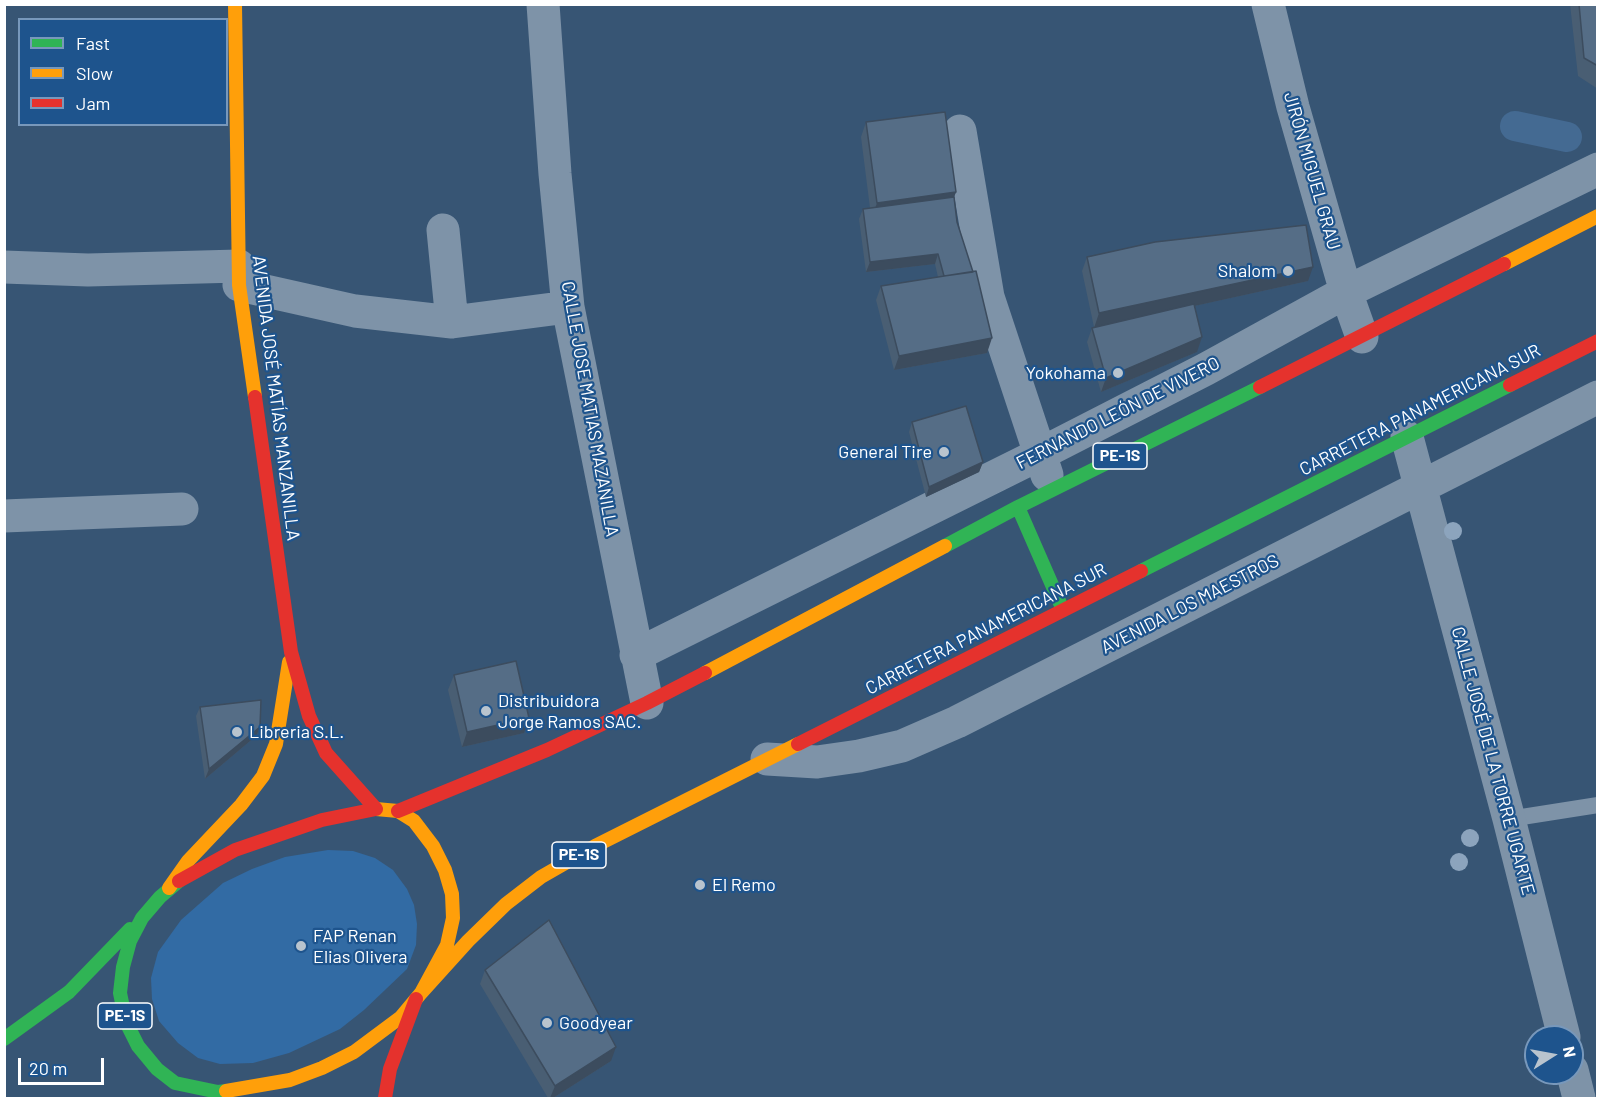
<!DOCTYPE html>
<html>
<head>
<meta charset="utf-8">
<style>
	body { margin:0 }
	#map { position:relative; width:1602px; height:1103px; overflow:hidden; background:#375574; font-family:Barlow,sans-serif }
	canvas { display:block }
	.frame { position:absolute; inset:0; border:6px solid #fff; pointer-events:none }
	.legend { position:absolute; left:18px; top:18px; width:210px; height:108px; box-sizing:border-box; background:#1e548d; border:2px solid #7898bb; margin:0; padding:8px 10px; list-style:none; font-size:18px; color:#fff }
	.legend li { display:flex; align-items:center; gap:12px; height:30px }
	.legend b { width:30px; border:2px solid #7898bb }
	.north { position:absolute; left:1524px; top:1025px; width:60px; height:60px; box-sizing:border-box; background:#1e548d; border:2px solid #7898bb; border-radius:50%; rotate:79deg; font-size:16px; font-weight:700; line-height:24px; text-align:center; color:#fff }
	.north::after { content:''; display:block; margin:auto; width:21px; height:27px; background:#b9c4ce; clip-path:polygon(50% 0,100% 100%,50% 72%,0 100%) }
	.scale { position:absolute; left:18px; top:1058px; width:86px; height:27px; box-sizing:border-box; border:3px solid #fff; border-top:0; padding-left:8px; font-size:18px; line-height:21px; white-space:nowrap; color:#fff; -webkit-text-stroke:4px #1e548d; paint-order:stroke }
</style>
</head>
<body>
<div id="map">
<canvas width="1602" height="1103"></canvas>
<div class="frame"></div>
<ul class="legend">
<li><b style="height:8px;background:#30b455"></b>Fast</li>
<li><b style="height:8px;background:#ff9f0a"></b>Slow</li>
<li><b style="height:8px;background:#e5322d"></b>Jam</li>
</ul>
<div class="north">N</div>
<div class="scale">20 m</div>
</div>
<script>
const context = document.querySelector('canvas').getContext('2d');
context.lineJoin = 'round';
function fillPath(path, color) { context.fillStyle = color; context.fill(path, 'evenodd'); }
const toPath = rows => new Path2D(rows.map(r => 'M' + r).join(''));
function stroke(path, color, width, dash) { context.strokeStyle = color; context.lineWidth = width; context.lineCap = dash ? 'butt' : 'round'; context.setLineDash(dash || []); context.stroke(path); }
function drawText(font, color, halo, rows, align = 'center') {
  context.font = font + ' Barlow,sans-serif'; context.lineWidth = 4.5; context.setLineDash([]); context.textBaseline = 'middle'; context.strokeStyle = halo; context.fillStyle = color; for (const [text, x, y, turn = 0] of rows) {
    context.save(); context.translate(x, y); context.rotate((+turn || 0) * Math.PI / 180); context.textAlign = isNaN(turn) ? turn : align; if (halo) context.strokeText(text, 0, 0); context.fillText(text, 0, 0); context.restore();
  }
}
fillPath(toPath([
	[328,850,353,851,375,858,393,870,407,889,414,905,417,924,416,945,407,969,364,1010,340,1029,289,1053,253,1063,220,1064,198,1058,178,1043,159,1021,152,999,151,978,158,952,181,920,223,883,252,869,285,857]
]), '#326ba4');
stroke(toPath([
	[1515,126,1567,137]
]), '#446a92', 30);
stroke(toPath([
	[1509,819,1598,805]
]), '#7e93a8', 16);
stroke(toPath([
	[543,4,555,174,568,307,647,703],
	[1268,4,1293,107,1346,292,1362,337],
	[960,131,988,297,1047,475],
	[443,230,452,322],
	[4,267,88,270,239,266],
	[239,285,355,311,452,322,568,307],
	[1407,437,1509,819,1564,1037],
	[4,516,182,509],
	[636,655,1040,454,1206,369,1346,292,1598,169],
	[767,759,817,762,859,756,902,746,957,722,1598,397],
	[1572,1070,1579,1098]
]), '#7e93a8', 33);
stroke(toPath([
	[1018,507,1063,610],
	[945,546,1018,507,1260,387],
	[1141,571,1510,385],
	[179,881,160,897,142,918,130,941,123,967,120,993,126,1022,138,1046,157,1069,175,1083,218,1092,226,1091],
	[4,1039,69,992,130,929]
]), '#30b455', 14);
stroke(toPath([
	[235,4,239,285,255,397],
	[1504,264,1598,216],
	[705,673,945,546],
	[169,888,188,861,241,805,263,776,276,744,289,662],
	[421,993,468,941,506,904,541,877,595,846,798,744],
	[226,1091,290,1080,322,1068,354,1052,401,1017,421,993,447,945,453,918,452,894,445,870,433,846,414,821,398,811,376,809]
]), '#ff9f0a', 14);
stroke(toPath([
	[1510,385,1598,341],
	[1260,387,1504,264],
	[255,397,291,652,309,716,326,753,376,809],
	[798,744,1141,571],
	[398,811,547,750,647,703,705,673],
	[179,881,235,850,322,820,376,809],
	[385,1098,390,1069,416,999]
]), '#e5322d', 14);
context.fillStyle = '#8ca4bd';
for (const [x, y] of [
	[1453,531],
	[1470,838],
	[1459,862]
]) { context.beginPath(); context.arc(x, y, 9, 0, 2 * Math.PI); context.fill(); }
fillPath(toPath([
	[1570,4,1598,4,1598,89,1578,76],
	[866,122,956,192,954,197,957,222,987,353,894,370,876,300,881,286,938,277,935,264,866,272,859,219,863,209,870,208,861,137],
	[1087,257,1308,281,1194,306,1197,352,1101,392,1087,342,1092,328,1094,327,1082,271],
	[912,422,983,462,979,472,926,497,909,432],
	[454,675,524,733,462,747,448,690],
	[200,707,256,736,205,779,196,716],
	[485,970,611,1061,553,1098,548,1098,480,984]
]), '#495e73');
fillPath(toPath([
	[956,192,950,207,872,217,877,203],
	[938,254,935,264,866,272,870,262],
	[1313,267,1308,281,1094,328,1099,313],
	[1202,337,1197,352,1101,392,1106,378],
	[992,338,987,353,894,370,899,356],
	[983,462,979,472,926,497,929,487],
	[529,718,524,733,462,747,467,732],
	[260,727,256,736,205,779,209,769],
	[616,1047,611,1061,553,1098,550,1098,555,1086]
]), '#3c4c5e');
const building = toPath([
	[1579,4,1598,4,1598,66,1584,58,1579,4],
	[945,112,956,192,877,203,866,122,945,112],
	[954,197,957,222,973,272,944,276,938,254,870,262,863,209,954,197],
	[1306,225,1313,267,1099,313,1087,257,1155,242,1306,225],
	[976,271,992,338,899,356,881,286,976,271],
	[1194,304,1202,337,1106,378,1092,328,1194,304],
	[966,406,983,462,929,487,912,422,966,406],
	[516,661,529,718,467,732,454,675,516,661],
	[261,700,260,727,209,769,200,707,261,700],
	[549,920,616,1047,555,1086,485,970,549,920]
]);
fillPath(building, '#556d86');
stroke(building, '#3c4c5e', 1.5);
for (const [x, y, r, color] of [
	[1288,271,6,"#b9c4ce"],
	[1118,373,6,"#b9c4ce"],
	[944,452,6,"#b9c4ce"],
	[486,711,6,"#b9c4ce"],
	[237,732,6,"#b9c4ce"],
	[700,885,6,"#b9c4ce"],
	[301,946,6,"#b9c4ce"],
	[547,1023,6,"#b9c4ce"]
]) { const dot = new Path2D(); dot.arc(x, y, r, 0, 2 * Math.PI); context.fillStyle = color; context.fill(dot); stroke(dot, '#1e548d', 2); }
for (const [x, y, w] of [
	[1120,456,54],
	[579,855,54],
	[125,1016,54]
]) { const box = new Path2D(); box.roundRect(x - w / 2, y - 13, w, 26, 4.5); context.fillStyle = '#1e548d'; context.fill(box); stroke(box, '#fff', 1.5); }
drawText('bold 16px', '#fff', null, [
	["PE-1S",1120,456],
	["PE-1S",579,855],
	["PE-1S",125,1016]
]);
drawText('18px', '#fff', '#1e548d', [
	["JIRÓN MIGUEL GRAU",1312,171,74],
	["AVENIDA JOSÉ MATÍAS MANZANILLA",276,398,83],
	["CALLE JOSE MATIAS MAZANILLA",590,409,80],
	["CARRETERA PANAMERICANA SUR",1420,410,-27],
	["FERNANDO LEÓN DE VIVERO",1118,413,-27],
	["AVENIDA LOS MAESTROS",1190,604,-27],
	["CARRETERA PANAMERICANA SUR",986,629,-27],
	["CALLE JOSÉ DE LA TORRE UGARTE",1493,761,75]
]);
drawText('18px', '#fff', '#1e548d', [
	["Shalom",1276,271,"right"],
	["Yokohama",1106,373,"right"],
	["General Tire",932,452,"right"],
	["Distribuidora",498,701],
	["Jorge Ramos SAC.",498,722],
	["Libreria S.L.",249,732],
	["El Remo",712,885],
	["FAP Renan",313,936],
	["Elias Olivera",313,957],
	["Goodyear",559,1023]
], 'left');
</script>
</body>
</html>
